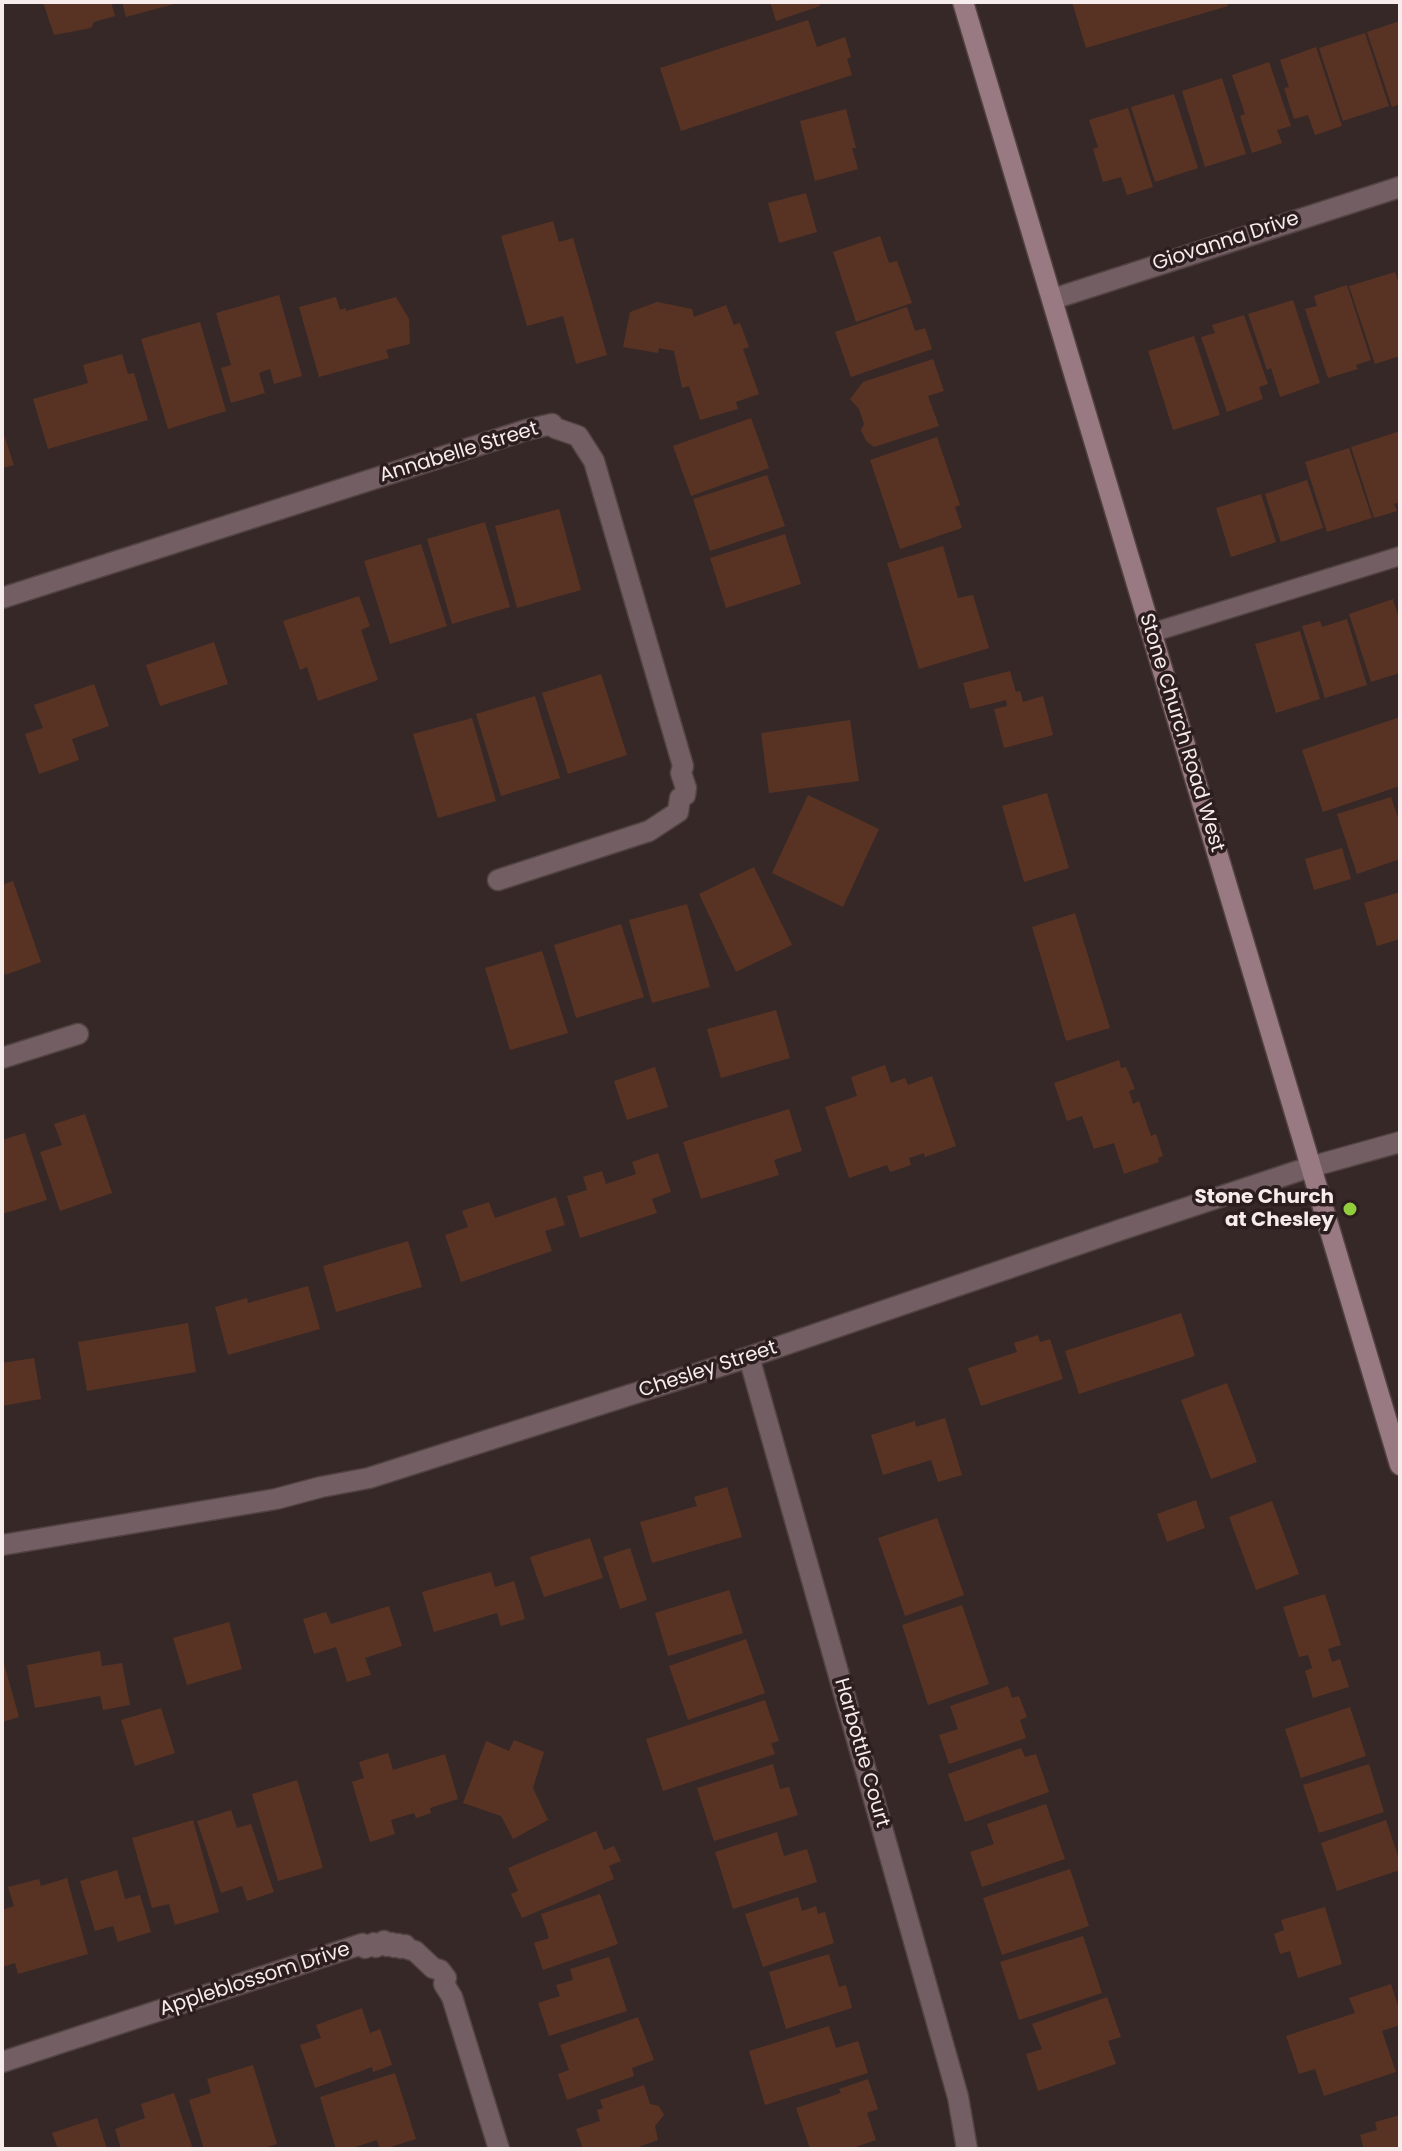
<!DOCTYPE html>
<html>
<head>
<meta charset="utf-8">
<style>
	body { margin:0 }
	#map { position:relative; width:1402px; height:2151px; overflow:hidden; background:#362827; font-family:Poppins,sans-serif }
	canvas { display:block }
	.frame { position:absolute; inset:0; border:4px solid #f6eceb; pointer-events:none }
</style>
</head>
<body>
<div id="map">
<canvas width="1402" height="2151"></canvas>
<div class="frame"></div>
</div>
<script>
const context = document.querySelector('canvas').getContext('2d');
context.lineJoin = 'round';
function fillPath(path, color) { context.fillStyle = color; context.fill(path, 'evenodd'); }
const toPath = rows => new Path2D(rows.map(r => 'M' + r).join(''));
function stroke(path, color, width, dash) { context.strokeStyle = color; context.lineWidth = width; context.lineCap = dash ? 'butt' : 'round'; context.setLineDash(dash || []); context.stroke(path); }
function drawText(font, color, halo, rows, align = 'center') {
  context.font = font + ' Poppins,sans-serif'; context.lineWidth = 7; context.setLineDash([]); context.textBaseline = 'middle'; context.strokeStyle = halo; context.fillStyle = color; for (const [text, x, y, turn = 0] of rows) {
    context.save(); context.translate(x, y); context.rotate((+turn || 0) * Math.PI / 180); context.textAlign = isNaN(turn) ? turn : align; if (halo) context.strokeText(text, 0, 0); context.fillText(text, 0, 0); context.restore();
  }
}
fillPath(toPath([
	[43,2,111,2,115,16,94,22,91,28,54,35],
	[122,2,178,2,178,3,126,17],
	[770,2,819,2,820,6,776,21],
	[1072,2,1227,2,1228,6,1086,48],
	[808,20,817,47,845,37,851,57,847,59,852,75,681,131,660,68],
	[1400,21,1400,104,1392,107,1367,32],
	[1365,33,1389,106,1343,121,1319,48],
	[1316,47,1342,126,1315,135,1308,115,1294,119,1284,88,1289,87,1280,60],
	[1269,62,1291,126,1277,130,1282,143,1252,153,1240,116,1245,114,1232,75],
	[1222,78,1246,154,1205,167,1182,91],
	[1174,94,1198,168,1155,182,1131,107],
	[1128,108,1153,187,1127,195,1121,177,1103,182,1093,149,1098,147,1089,120],
	[846,109,856,148,852,148,858,169,815,181,800,121],
	[806,193,817,232,779,243,768,203],
	[553,221,559,242,573,238,607,355,576,364,563,316,527,326,501,236],
	[880,236,889,263,897,261,912,303,856,322,833,252],
	[1395,272,1400,286,1400,356,1375,364,1349,286],
	[1347,285,1371,360,1356,365,1358,369,1328,378,1305,309,1317,306,1314,296],
	[279,295,302,376,274,384,270,369,259,373,265,393,231,403,221,368,231,365,216,313],
	[336,297,340,310,346,308,346,311,396,297,409,319,410,344,386,350,389,358,319,377,299,307],
	[1293,300,1320,383,1280,397,1271,368,1267,370,1248,314],
	[657,302,692,309,694,317,726,305,734,325,740,323,749,347,743,349,759,394,736,402,738,409,700,420,689,386,682,388,674,351,659,348,658,353,623,347,630,312],
	[907,307,915,331,925,328,932,349,851,377,835,332],
	[1244,315,1268,384,1259,387,1263,399,1227,412,1201,337,1215,333,1212,325],
	[200,322,226,411,168,429,141,339],
	[1194,336,1220,415,1173,430,1148,351],
	[122,354,128,374,134,373,148,420,48,449,33,399,88,383,83,365],
	[933,359,944,391,928,396,939,426,874,447,866,441,861,430,864,424,859,409,850,399,863,382],
	[751,418,769,468,691,496,673,446],
	[2,429,14,465,2,468],
	[1400,431,1400,502,1394,504,1397,511,1374,518,1351,447],
	[937,437,960,505,955,507,962,528,900,549,870,460],
	[1349,448,1372,518,1327,532,1305,462],
	[767,475,785,526,710,551,693,499],
	[1307,480,1323,528,1281,542,1265,494],
	[1261,494,1276,542,1231,557,1216,508],
	[559,509,581,590,517,608,495,526],
	[485,522,510,607,452,624,427,539],
	[785,534,801,584,726,608,710,558],
	[421,544,447,626,390,644,364,561],
	[943,546,958,598,973,595,989,648,919,669,887,563],
	[359,596,370,626,361,630,378,680,318,701,307,667,300,670,283,621],
	[1393,599,1400,622,1400,673,1371,682,1349,614],
	[1347,619,1367,685,1325,698,1302,626,1320,621,1322,627],
	[1300,631,1320,699,1276,713,1255,644],
	[214,642,228,684,160,706,146,665],
	[1010,671,1016,692,1020,691,1023,702,1043,696,1053,735,1004,748,994,709,1007,706,1006,700,970,709,963,683],
	[601,674,627,755,568,774,542,693],
	[94,684,109,726,72,739,79,760,39,774,25,734,43,728,34,705],
	[535,696,560,778,501,796,476,714],
	[1400,717,1400,786,1323,812,1302,750],
	[472,718,496,801,438,818,413,734],
	[850,720,859,781,769,793,761,733],
	[1047,793,1069,868,1024,882,1002,806],
	[808,795,879,829,843,907,772,873],
	[1391,797,1400,824,1400,859,1357,874,1337,814],
	[1342,848,1351,879,1314,890,1305,859],
	[754,867,792,945,736,972,699,894],
	[13,881,41,962,5,975,2,965,2,885],
	[1400,892,1400,939,1377,946,1364,903],
	[687,904,710,987,652,1003,629,920],
	[1075,913,1110,1028,1066,1041,1032,927],
	[621,924,644,997,576,1018,554,945],
	[542,951,568,1033,510,1050,485,968],
	[776,1010,790,1058,721,1078,707,1029],
	[1119,1060,1121,1068,1126,1067,1135,1089,1129,1091,1133,1104,1139,1101,1151,1136,1156,1134,1163,1156,1158,1158,1159,1162,1124,1174,1114,1143,1094,1149,1082,1116,1067,1121,1054,1083],
	[885,1065,891,1083,905,1078,908,1085,932,1076,956,1146,925,1157,924,1153,909,1158,911,1165,890,1172,887,1165,849,1178,825,1107,857,1096,851,1077],
	[655,1067,668,1107,627,1120,614,1081],
	[789,1109,802,1151,774,1160,779,1175,701,1199,683,1142],
	[85,1114,112,1193,60,1211,40,1152,62,1145,54,1124],
	[25,1133,47,1200,2,1214,2,1140],
	[658,1153,671,1192,652,1199,657,1213,580,1238,567,1196,587,1190,583,1177,602,1171,606,1184,636,1174,632,1162],
	[556,1197,565,1225,545,1231,552,1251,461,1282,445,1235,468,1227,462,1211,489,1202,495,1218],
	[408,1241,422,1287,336,1312,323,1266],
	[308,1286,320,1329,228,1355,215,1307,247,1298,248,1303],
	[1181,1313,1195,1356,1079,1394,1065,1351],
	[188,1323,196,1372,87,1391,78,1342],
	[1038,1335,1040,1342,1050,1339,1063,1379,981,1406,968,1368,1017,1352,1014,1343],
	[34,1358,41,1399,2,1406,2,1363],
	[1227,1383,1257,1462,1211,1479,1181,1400],
	[945,1418,962,1475,938,1482,931,1460,883,1475,871,1435,915,1421,916,1427],
	[727,1487,742,1537,652,1563,640,1522,697,1506,694,1497],
	[1196,1500,1205,1528,1167,1542,1157,1514],
	[1272,1501,1299,1574,1256,1590,1229,1517],
	[937,1518,964,1595,905,1616,878,1538],
	[590,1538,603,1578,544,1597,530,1557],
	[630,1548,647,1600,620,1609,603,1557],
	[491,1572,495,1587,514,1581,525,1619,501,1626,497,1613,434,1632,422,1592],
	[729,1590,743,1633,668,1656,655,1613],
	[1325,1594,1341,1645,1328,1649,1332,1662,1340,1659,1349,1687,1313,1698,1305,1671,1312,1668,1308,1655,1299,1657,1283,1607],
	[962,1605,989,1684,928,1705,902,1625],
	[389,1606,402,1646,365,1658,371,1675,347,1682,336,1647,314,1654,303,1619,326,1612,331,1624],
	[229,1622,242,1669,187,1685,173,1638],
	[746,1639,765,1693,688,1720,669,1666],
	[100,1651,102,1666,122,1663,130,1705,103,1710,100,1696,35,1708,27,1665],
	[3,1660,19,1717,2,1722,2,1661],
	[1008,1686,1012,1698,1019,1696,1027,1717,1020,1720,1026,1738,949,1764,939,1735,958,1729,950,1706],
	[765,1700,779,1741,771,1743,775,1754,663,1791,646,1739],
	[1350,1707,1366,1756,1301,1778,1285,1729],
	[161,1708,175,1753,135,1766,121,1720],
	[514,1740,544,1752,533,1788,548,1820,513,1839,501,1816,463,1803,486,1741,509,1751],
	[1021,1748,1025,1757,1036,1754,1049,1792,965,1822,948,1774],
	[388,1753,393,1770,445,1754,458,1799,430,1808,431,1813,416,1818,414,1813,391,1820,395,1834,370,1842,352,1782,364,1778,359,1762],
	[773,1764,780,1789,789,1787,798,1815,714,1841,697,1788],
	[1369,1764,1384,1812,1319,1833,1303,1785],
	[297,1780,323,1868,278,1881,252,1794],
	[1046,1804,1065,1859,982,1887,970,1852,994,1844,987,1824],
	[231,1810,237,1828,251,1824,274,1892,247,1901,242,1886,221,1893,197,1821],
	[193,1820,219,1912,175,1925,169,1904,152,1908,132,1838],
	[1386,1820,1400,1862,1400,1870,1337,1891,1321,1843],
	[596,1831,604,1850,614,1846,621,1861,609,1866,614,1879,522,1918,511,1894,518,1891,508,1868],
	[777,1832,784,1856,807,1849,817,1882,733,1909,715,1852],
	[1070,1869,1089,1926,1002,1955,983,1898],
	[117,1870,125,1899,140,1895,151,1932,118,1942,113,1926,95,1931,80,1881],
	[67,1878,88,1954,18,1974,15,1963,2,1967,2,1910,14,1906,8,1887,39,1879,41,1886],
	[600,1894,618,1944,543,1970,534,1943,549,1938,541,1914],
	[798,1897,802,1911,816,1906,818,1914,825,1912,834,1943,763,1967,745,1914],
	[1325,1907,1342,1964,1298,1978,1290,1951,1280,1954,1274,1934,1284,1930,1281,1920],
	[1083,1936,1102,1993,1019,2020,1000,1962],
	[829,1954,839,1987,846,1985,852,2008,786,2029,769,1972],
	[609,1957,627,2011,549,2036,538,2003,560,1996,556,1985,573,1980,570,1969],
	[1391,1984,1400,2012,1400,2025,1382,2031,1396,2072,1324,2096,1315,2069,1299,2074,1286,2036,1355,2013,1349,1998],
	[1107,1997,1121,2037,1108,2041,1116,2064,1038,2091,1026,2054,1042,2049,1032,2024],
	[362,2008,370,2033,380,2029,392,2065,373,2072,372,2067,315,2088,300,2045,321,2038,316,2025],
	[638,2017,654,2060,632,2068,634,2076,567,2100,558,2074,569,2070,560,2045],
	[829,2026,836,2048,858,2041,868,2073,765,2105,749,2051],
	[253,2065,277,2144,260,2149,204,2149,189,2100,211,2093,207,2079],
	[395,2073,416,2139,384,2149,380,2149,377,2140,349,2149,336,2149,320,2097],
	[868,2079,878,2109,867,2113,876,2140,850,2149,810,2149,796,2108,841,2093,839,2089],
	[644,2085,650,2104,659,2106,664,2115,655,2126,658,2140,633,2149,583,2149,576,2129,600,2121,597,2110,603,2108,600,2100],
	[174,2093,193,2149,121,2149,115,2129,145,2118,141,2104],
	[1400,2115,1400,2149,1364,2149,1360,2135,1377,2130,1375,2122],
	[97,2118,107,2149,58,2149,52,2133]
]), '#583323');
const service = toPath([
	[1151,633,1400,556]
]);
const minor = toPath([
	[1053,299,1400,187],
	[2,598,526,430,552,424,555,428,578,436,594,461,683,766,681,773,686,788,685,795,680,798,678,812,649,831,498,880],
	[2,1058,78,1034],
	[749,1357,958,2097,967,2149],
	[2,1545,276,1499,321,1487,369,1478,749,1357,1123,1229,1310,1167,1400,1142],
	[2,2062,362,1944,365,1948,374,1943,376,1947,384,1941,387,1946,392,1943,394,1947,398,1944,401,1948,405,1945,408,1949,415,1951,433,1968,440,1970,446,1978,444,1984,452,1997,499,2149]
]);
const secondary = toPath([
	[963,2,1400,1465]
]);
stroke(service, '#514342', 21);
stroke(minor, '#514342', 23);
stroke(secondary, '#514342', 23);
stroke(service, '#725e63', 18);
stroke(minor, '#725e63', 20);
stroke(secondary, '#997a82', 20);
for (const [x, y, r, color] of [
	[1350,1209,8,"#92cd3e"]
]) { const dot = new Path2D(); dot.arc(x, y, r, 0, 2 * Math.PI); context.fillStyle = color; context.fill(dot); stroke(dot, '#2c1e1e', 3); }
drawText('20px', '#f6eceb', '#2c1e1e', [
	["Giovanna Drive",1226,242,-18],
	["Annabelle Street",459,453,-17],
	["Stone Church Road West",1181,733,73],
	["Chesley Street",708,1370,-18],
	["Harbottle Court",861,1753,74],
	["Appleblossom Drive",255,1980,-18]
]);
drawText('bold 20px', '#f6eceb', '#2c1e1e', [
	["Stone Church",1334,1198],
	["at Chesley",1334,1221]
], 'right');
</script>
</body>
</html>
